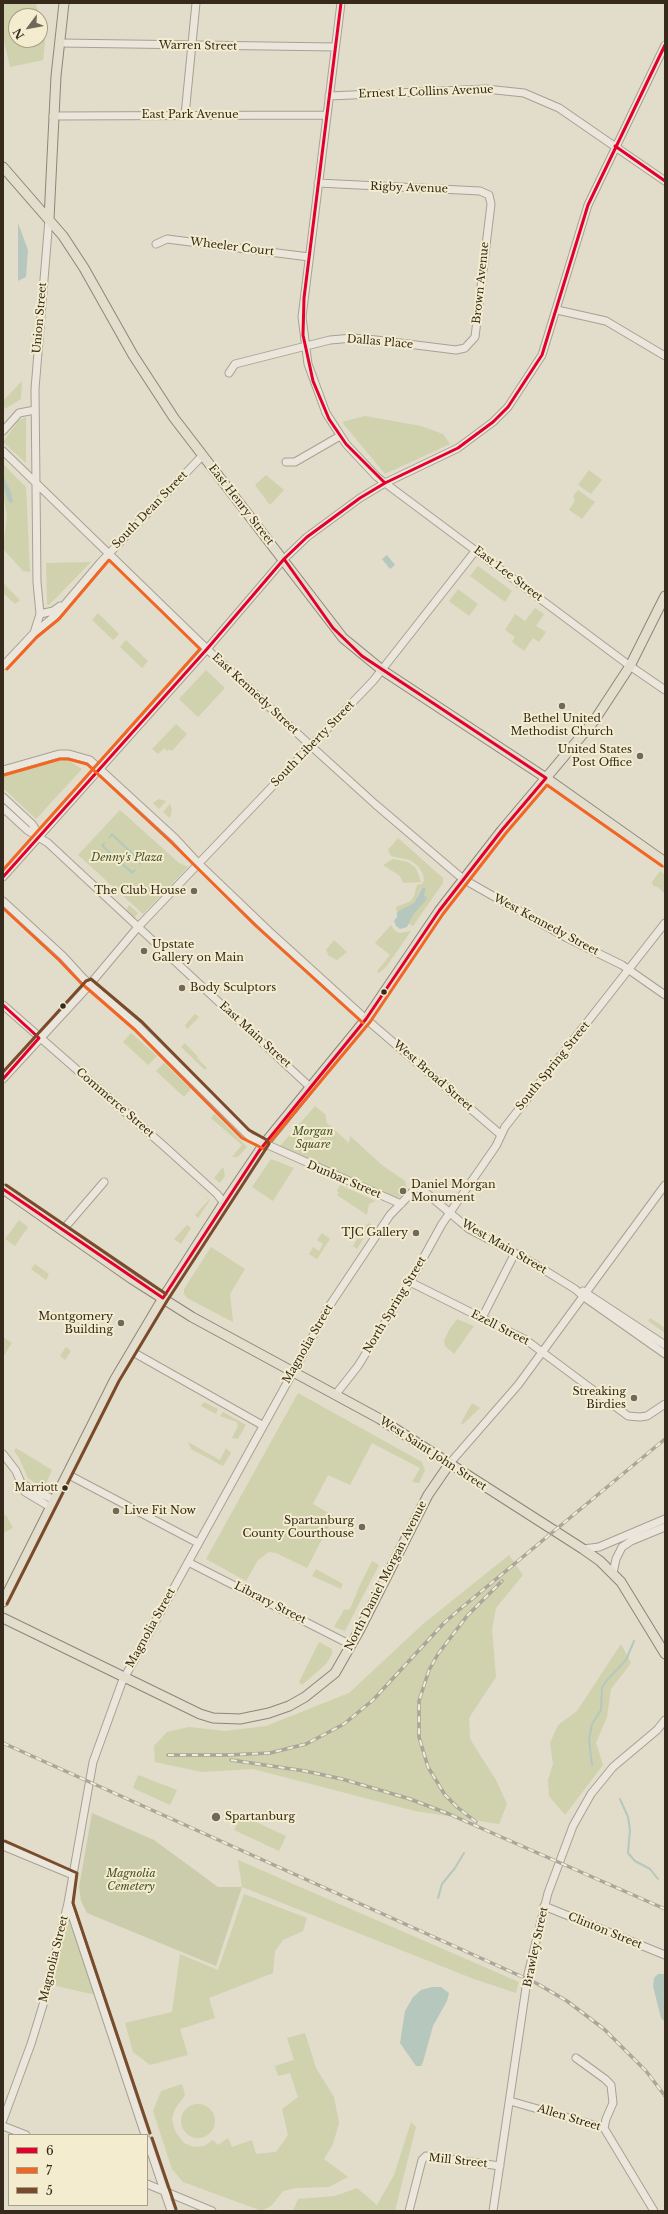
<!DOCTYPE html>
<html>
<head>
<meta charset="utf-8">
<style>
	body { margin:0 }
	#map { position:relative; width:668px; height:2214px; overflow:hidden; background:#e2dcca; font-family:"Libre Baskerville",serif }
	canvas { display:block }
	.frame { position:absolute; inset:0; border:4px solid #352a1c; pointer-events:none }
	.legend { position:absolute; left:8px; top:2134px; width:140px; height:72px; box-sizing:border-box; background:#f4eccf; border:1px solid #a89e87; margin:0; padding:5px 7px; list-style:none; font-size:12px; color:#352a1c }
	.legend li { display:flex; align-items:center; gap:8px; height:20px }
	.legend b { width:20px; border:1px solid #a89e87 }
	.north { position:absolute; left:8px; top:8px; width:40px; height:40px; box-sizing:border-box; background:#f4eccf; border:1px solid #a89e87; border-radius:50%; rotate:238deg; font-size:11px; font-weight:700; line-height:16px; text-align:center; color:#352a1c }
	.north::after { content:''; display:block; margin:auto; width:14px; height:18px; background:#726859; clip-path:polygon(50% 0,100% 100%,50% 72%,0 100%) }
</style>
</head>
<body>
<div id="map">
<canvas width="668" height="2214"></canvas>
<div class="frame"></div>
<ul class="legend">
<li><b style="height:5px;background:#e4002b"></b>6</li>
<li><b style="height:5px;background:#f26522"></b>7</li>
<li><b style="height:5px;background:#7a4b2a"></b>5</li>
</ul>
<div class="north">N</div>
</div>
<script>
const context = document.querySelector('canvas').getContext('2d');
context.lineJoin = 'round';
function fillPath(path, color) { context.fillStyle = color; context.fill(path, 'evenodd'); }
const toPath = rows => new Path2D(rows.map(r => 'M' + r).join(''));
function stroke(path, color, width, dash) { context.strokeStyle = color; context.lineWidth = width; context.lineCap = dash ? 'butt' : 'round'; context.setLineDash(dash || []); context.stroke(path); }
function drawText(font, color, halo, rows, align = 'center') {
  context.font = font + ' "Libre Baskerville",serif'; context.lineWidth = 4; context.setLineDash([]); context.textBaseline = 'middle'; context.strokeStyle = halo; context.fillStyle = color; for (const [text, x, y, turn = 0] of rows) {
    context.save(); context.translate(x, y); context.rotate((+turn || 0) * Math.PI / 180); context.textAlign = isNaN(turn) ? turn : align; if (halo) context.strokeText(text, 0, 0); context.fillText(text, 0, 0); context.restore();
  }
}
fillPath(toPath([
	[11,3,36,3,39,16,16,16,16,40,40,40,40,22,45,42,43,60,10,67,3,37,3,5],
	[22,381,21,399,5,409,3,401],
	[365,416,421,426,443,434,450,444,385,474,342,422],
	[26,417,26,463,3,442,19,420],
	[3,464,26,487,30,572,23,571,3,549,7,516,3,493],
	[589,470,602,480,591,494,578,485],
	[266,475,284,490,270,505,255,485],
	[578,490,595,502,582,519,569,510,575,501,573,496],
	[91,562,49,605,47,604,46,563],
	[478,566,512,591,505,602,470,576],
	[3,583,20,600,15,604,3,593],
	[458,589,478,604,469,616,449,601],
	[535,608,544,614,536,626,546,632,539,642,533,638,524,651,512,642,515,637,505,630,515,614,525,621],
	[98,613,119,634,113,640,92,620],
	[126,640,148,661,142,668,120,647],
	[206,670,225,688,198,717,179,699],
	[176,724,187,734,172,751,169,749,167,751,164,748,158,754,152,749],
	[66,759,82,769,36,819,3,788,3,776],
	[159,799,166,801,159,809,153,803],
	[170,804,172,810,170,818,163,812],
	[120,810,179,863,188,867,143,914,78,855],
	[398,838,443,878,443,883,413,926,409,924,410,919,424,896,426,888,421,888,414,903,409,908,397,912,396,907,411,901,414,896,417,885,422,884,424,881,423,874,418,866,410,860,391,856,388,850],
	[393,859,408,862,416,868,421,882,403,883,400,876,383,865],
	[660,871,665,875,665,894,658,887,653,886,652,882],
	[129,905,138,913,134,918,126,910],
	[391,925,395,931,400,933,411,931,386,967,379,973,377,971,390,955,375,943],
	[334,940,347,952,337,960,329,956,326,950],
	[195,1014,199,1017,187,1029,185,1025],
	[131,1033,157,1056,148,1065,123,1042],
	[185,1043,198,1057,197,1058,207,1068,205,1070,181,1047],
	[164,1063,191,1089,184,1097,156,1071],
	[315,1106,326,1115,326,1122,349,1143,350,1136,382,1165,405,1181,407,1189,403,1196,397,1198,280,1146],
	[215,1114,247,1147,238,1157,232,1157,242,1145,211,1118],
	[271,1159,294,1168,273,1201,252,1187],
	[223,1167,225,1176,220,1183,214,1178],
	[340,1185,376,1201,369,1204,367,1215,337,1195,339,1193,337,1191],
	[201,1193,210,1200,198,1218,195,1215,209,1200],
	[19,1220,28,1227,15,1246,5,1239],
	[368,1223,372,1225,357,1249,353,1246,358,1238,362,1239,365,1234,363,1231],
	[187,1225,191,1228,181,1244,174,1239],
	[322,1233,330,1239,317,1259,309,1254,313,1247,319,1251,323,1244,317,1240],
	[211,1247,245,1269,230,1294,233,1322,187,1298,184,1294,184,1289],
	[35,1264,49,1274,46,1280,31,1269],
	[650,1318,665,1328,665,1333,648,1321],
	[457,1319,474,1326,454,1354,445,1346,444,1341,449,1330],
	[3,1337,12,1343,3,1357],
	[66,1347,71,1351,65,1360,60,1356],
	[298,1393,422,1462,425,1470,419,1483,412,1482,420,1468,372,1443,350,1485,328,1475,313,1504,334,1516,307,1568,276,1553,269,1552,258,1560,246,1581,206,1559],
	[204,1402,218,1409,216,1414,201,1406],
	[472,1403,480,1408,463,1424,461,1423],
	[223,1412,246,1425,238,1439,232,1438,238,1426,237,1422,220,1416],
	[188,1442,220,1460,226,1448,231,1453,223,1466,191,1449],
	[16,1448,52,1470,45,1486,37,1484,28,1478,19,1458,14,1451],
	[6,1515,13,1528,3,1533,3,1516],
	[509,1555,523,1575,496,1608,492,1629,496,1677,469,1718,470,1739,496,1780,507,1804,499,1824,415,1811,253,1769,202,1772,155,1762,154,1746,167,1732,189,1727,225,1731,266,1726,349,1693,423,1624],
	[372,1561,379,1565,345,1631,334,1627,344,1610,350,1609,360,1585],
	[316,1569,343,1584,341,1589,312,1576],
	[319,1642,332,1649,332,1654,326,1664,302,1685,299,1682],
	[621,1644,631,1663,611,1689,607,1717,596,1743,603,1765,565,1815,549,1796,548,1780,553,1764,550,1743,558,1725,577,1711],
	[138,1775,177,1790,170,1805,133,1788],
	[241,1815,286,1836,279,1851,234,1830],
	[238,1860,519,1982,516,1993,474,1979,242,1887],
	[244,1894,307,1918,303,1931,283,1940,275,1951,273,1973,209,1998,215,2018,180,2029,188,2055,150,2065,133,2052,125,2023,172,2012,180,1954,218,1970],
	[68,1903,100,1996,48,1984],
	[305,2033,316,2068,334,2097,339,2123,333,2144,324,2159,348,2177,329,2187,296,2188,283,2191,272,2205,262,2211,183,2182,172,2169,153,2111,161,2091,182,2084,185,2095,175,2109,172,2119,175,2131,184,2143,193,2147,204,2146,213,2140,218,2145,228,2138,232,2147,252,2140,256,2154,276,2152,288,2135,282,2109,298,2097,290,2073,278,2076,275,2066,294,2060,287,2038],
	'181 2121a17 17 0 1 1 34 0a17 17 0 1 1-34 0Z',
	[411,2122,416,2127,395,2211,293,2211,298,2199,335,2196,357,2188,377,2205,394,2175]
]), '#cfd2ac');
fillPath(toPath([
	[92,1813,154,1840,218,1887,242,1887,216,1966,87,1913,81,1901,79,1887]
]), '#caccac');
fillPath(toPath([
	[18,223,28,250,26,277,18,281],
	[3,475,11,492,13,502,11,503,8,501,3,485],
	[387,555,395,565,390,569,382,559],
	[112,833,143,862,139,866,140,862,112,836,109,839,108,838],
	[105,841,104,846,132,871,135,869,136,870,132,874,101,846],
	[422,888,426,888,424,896,427,897,426,900,413,915,407,927,400,929,396,926,394,921,397,917,397,912,414,903],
	[658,1974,665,1974,665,2022,661,2018,653,1986,654,1978],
	[432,1987,441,1987,449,1993,447,2001,433,2026,423,2062,421,2066,416,2066,400,2043,405,2011,413,1997,421,1990]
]), '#b6c8bd');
stroke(toPath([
	[592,1765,589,1740,592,1724,601,1710,602,1687,608,1679,626,1660,634,1641],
	[620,1799,628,1817,630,1830,628,1853,635,1861,650,1869,658,1879],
	[438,1898,442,1884,455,1868,464,1853]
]), '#b6c8bd', 2);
const minor = toPath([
	[341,3,302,317,308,364,326,413,346,444,377,477,630,666,665,690],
	[60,43,335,47],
	[329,96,486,89,524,93,559,108,665,181],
	[185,115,196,3],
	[53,116,327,115],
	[156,244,167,239,309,257],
	[557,310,606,321,665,356],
	[229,373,235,364,330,340,353,338,376,340,456,350,465,348,475,337,491,204,489,195,480,191,318,183],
	[3,431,19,413,35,410],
	[3,451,207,649,311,746,375,804,463,879,567,938,622,965,665,995],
	[286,462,295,462,340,436],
	[40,614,53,611,60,606],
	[34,633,40,614,37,582,35,389,49,219],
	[3,666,34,633,55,616,100,563,203,455],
	[3,770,59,754,69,754,90,760,175,838,199,864,269,931,366,1019,500,1134],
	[3,797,32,824,40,836],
	[3,808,27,830,48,843,310,1087],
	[3,877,207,649,284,559,307,537,360,498,385,483,458,448,493,422,508,407,542,355,588,205,665,45],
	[3,901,63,956,84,979,138,1026,250,1137,401,1204],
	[3,1005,165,1147,217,1194,224,1203],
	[3,1079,86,989,138,927,373,681,476,550],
	[62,1231,104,1182],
	[410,1282,526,1340,628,1416,640,1417,647,1416,665,1404],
	[583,1291,665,1345],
	[482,1318,515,1253],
	[131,1351,262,1425],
	[336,1394,358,1366,410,1282,442,1224,496,1146,505,1127,665,923],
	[3,1454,16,1471,25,1492,50,1507],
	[450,1463,518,1385,665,1185],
	[67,1474,198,1543],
	[22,1484,54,1500],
	[583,1549,599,1547,665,1519],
	[188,1562,351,1645],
	[613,1573,616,1559,622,1547,631,1541,665,1527],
	[3,1846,73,1875],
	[68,1903,145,2135],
	[544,1906,665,1955],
	[576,2058,605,2079,611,2085,613,2103,606,2119,604,2128],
	[510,2101,604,2128,654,2211],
	[3,2120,31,2044,43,2005,68,1903,93,1762,122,1682,330,1305,390,1215,418,1186,469,1229,528,1260,575,1289,584,1297,665,1354],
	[3,2126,26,2135],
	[147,2140,171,2211],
	[147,2184,212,2211],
	[409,2211,422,2160,426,2156,500,2166],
	[493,2211,528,1974,548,1893,573,1826,591,1794,613,1767,657,1730,665,1720]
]);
const major = toPath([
	[3,167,63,236,84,268,133,355,174,418,343,638,382,670,546,778,665,862],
	[49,219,56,76,64,3],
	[3,1189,132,1279,192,1317,380,1419,583,1549,600,1561,621,1582,665,1654],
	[3,1602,115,1379,163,1298,224,1203,264,1144,366,1019,439,911,502,830,594,721,630,666,665,596],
	[3,1618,200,1714,213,1718,240,1719,269,1713,289,1706,305,1697,335,1673,359,1631,428,1495,450,1463]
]);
stroke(minor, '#a7a194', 9);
stroke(major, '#8c867a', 11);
stroke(minor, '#eae6db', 7);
stroke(major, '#e2ddcd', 9);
const rail = toPath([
	[3,1743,536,1983,567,2001,604,2029,646,2071,665,2096],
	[168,1755,227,1755,270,1753,306,1744,344,1724,373,1700,444,1623,460,1609,665,1439],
	[231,1760,305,1771,342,1779,410,1799,449,1814,665,1909],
	[476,1822,457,1807,445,1795,428,1767,419,1737,419,1701,429,1670,438,1654,467,1616,502,1581]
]);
stroke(rail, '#a9a69c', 3.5);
stroke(rail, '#f4eccf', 2, [6]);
stroke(toPath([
	[341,3,304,298,303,335,313,381,329,419,346,444,385,483],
	[615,146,665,181],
	[3,877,207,649,284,559,307,537,360,498,385,483,458,448,493,422,508,407,542,355,588,205,665,45],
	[3,1005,39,1038,3,1079],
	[3,1189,163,1298,259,1151,366,1019,439,911,502,830,546,778,362,656,333,628,284,559]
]), '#e4002b', 3);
stroke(toPath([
	[4,775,60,759,68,759,87,764,171,842,256,926,363,1023],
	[3,870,200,649,109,560,59,619,37,637,7,669],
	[3,908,59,960,81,983,135,1030,242,1138,264,1149,370,1022,443,914,506,833,547,785,662,866]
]), '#f26522', 3);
stroke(toPath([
	[3,1072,86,981,91,979,142,1022,249,1130,267,1140,269,1144,167,1301,119,1381,7,1604],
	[6,1185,166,1294],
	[5,1841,77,1873,73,1903,150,2133],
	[152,2138,176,2209]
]), '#7a4b2a', 3);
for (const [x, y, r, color] of [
	[562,706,4,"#726859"],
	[640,756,4,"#726859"],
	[194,891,4,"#726859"],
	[144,951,4,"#726859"],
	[182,988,4,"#726859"],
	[384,992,3.5,"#352a1c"],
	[63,1006,3.5,"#352a1c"],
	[403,1191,4,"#726859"],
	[416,1233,4,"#726859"],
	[121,1323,4,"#726859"],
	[634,1398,4,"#726859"],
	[65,1488,3.5,"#352a1c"],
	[116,1511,4,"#726859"],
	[362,1527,4,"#726859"],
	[216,1817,5,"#726859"]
]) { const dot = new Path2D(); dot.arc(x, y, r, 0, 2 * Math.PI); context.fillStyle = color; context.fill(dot); stroke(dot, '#f4eccf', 1.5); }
drawText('10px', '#352a1c', '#f4eccf', [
	["Marriott",58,1488]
], 'right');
drawText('11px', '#352a1c', '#f4eccf', [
	["Warren Street",198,46,1],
	["Ernest L Collins Avenue",426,92,-2],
	["East Park Avenue",190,115],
	["Rigby Avenue",409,188,2],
	["Wheeler Court",232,247,7],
	["Brown Avenue",481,283,-84],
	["Union Street",40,318,-85],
	["Dallas Place",380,342,5],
	["East Henry Street",241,505,52],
	["South Dean Street",150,510,-46],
	["East Lee Street",508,574,37],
	["East Kennedy Street",255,694,43],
	["South Liberty Street",313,744,-46],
	["West Kennedy Street",546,925,28],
	["East Main Street",255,1035,42],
	["South Spring Street",553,1066,-51],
	["West Broad Street",433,1076,41],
	["Commerce Street",115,1103,41],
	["Dunbar Street",344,1180,23],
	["West Main Street",504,1247,30],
	["North Spring Street",395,1305,-59],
	["Ezell Street",500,1328,27],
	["Magnolia Street",308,1344,-60],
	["West Saint John Street",433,1454,33],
	["North Daniel Morgan Avenue",386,1576,-63],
	["Library Street",270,1603,27],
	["Magnolia Street",151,1628,-61],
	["Clinton Street",605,1931,22],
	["Brawley Street",536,1947,-78],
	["Magnolia Street",54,1959,-76],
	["Allen Street",569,2118,17],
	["Mill Street",458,2161,6]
]);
drawText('11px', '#352a1c', '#f4eccf', [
	["Bethel United",562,719,"center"],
	["Methodist Church",562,732,"center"],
	["United States",632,750],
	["Post Office",632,763],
	["The Club House",186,891],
	["Upstate",152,945,"left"],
	["Gallery on Main",152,958,"left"],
	["Body Sculptors",190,988,"left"],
	["Daniel Morgan",411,1185,"left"],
	["Monument",411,1198,"left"],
	["TJC Gallery",408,1233],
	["Montgomery",113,1317],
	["Building",113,1330],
	["Streaking",626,1392],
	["Birdies",626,1405],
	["Live Fit Now",124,1511,"left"],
	["Spartanburg",354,1521],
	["County Courthouse",354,1534],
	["Spartanburg",225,1817,"left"]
], 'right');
drawText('italic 11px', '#425124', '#f4eccf', [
	["Denny's Plaza",127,858],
	["Morgan",313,1132],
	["Square",313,1145],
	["Magnolia",131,1874],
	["Cemetery",131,1887]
]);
</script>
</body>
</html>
